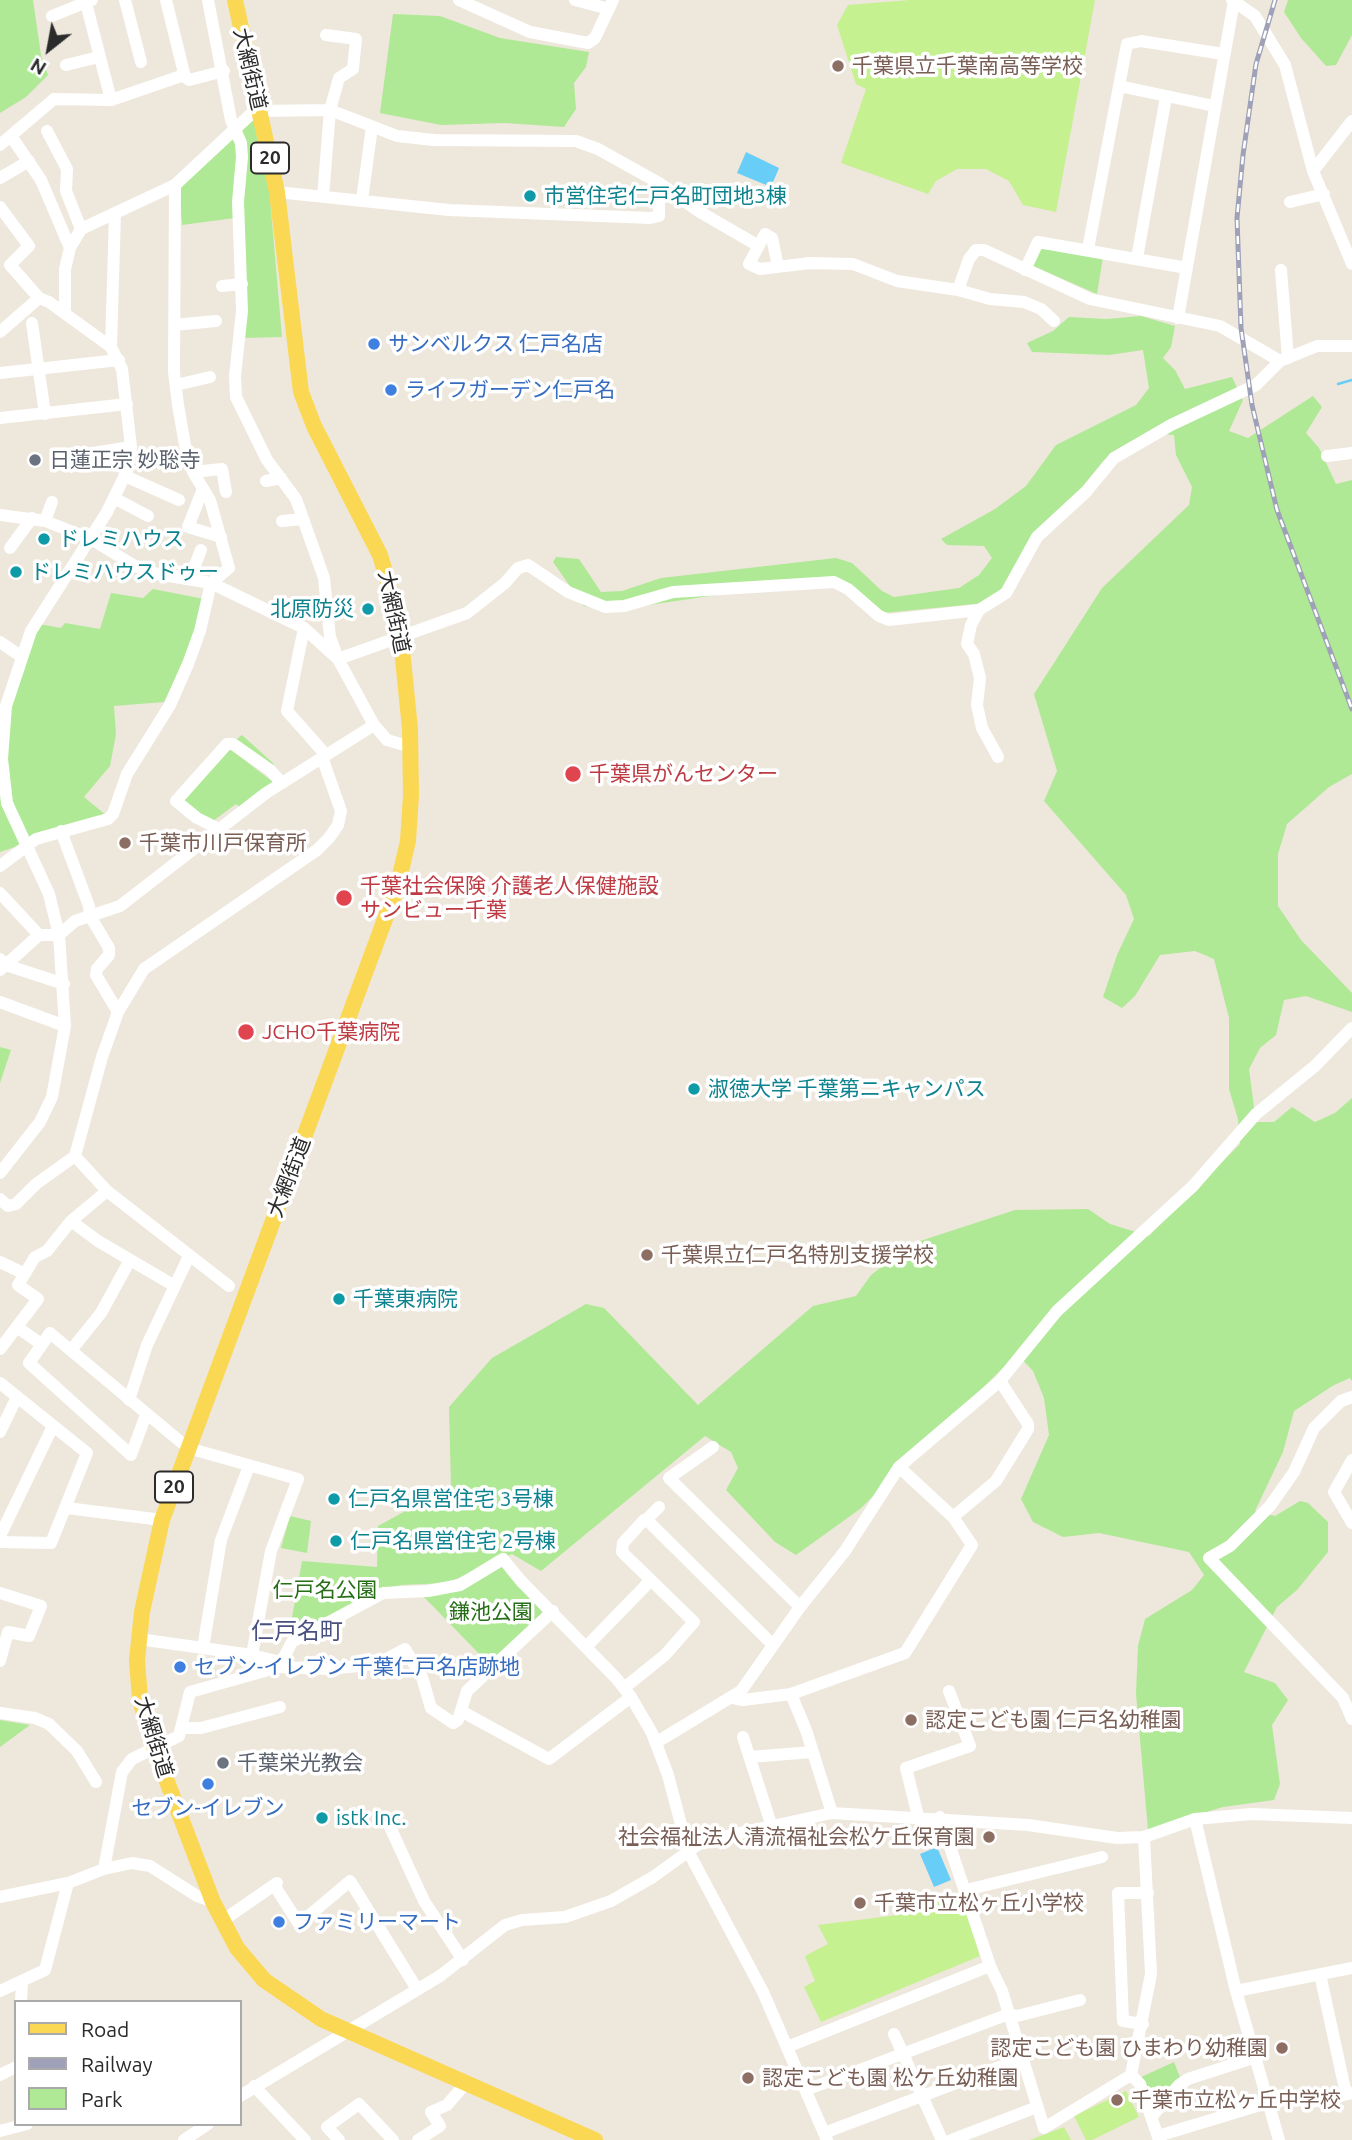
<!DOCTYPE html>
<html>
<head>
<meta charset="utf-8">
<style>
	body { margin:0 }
	#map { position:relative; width:1352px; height:2140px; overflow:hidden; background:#eee7dc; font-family:Ubuntu,sans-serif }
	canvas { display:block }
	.legend { position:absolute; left:14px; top:2000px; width:228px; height:126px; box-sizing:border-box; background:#fff; border:2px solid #aaa; margin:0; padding:9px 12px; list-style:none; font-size:21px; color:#2b2b2b }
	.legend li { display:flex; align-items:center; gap:14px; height:35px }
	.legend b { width:35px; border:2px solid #aaa }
	.north { position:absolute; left:14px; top:14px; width:70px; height:70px; -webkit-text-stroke:5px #fff; paint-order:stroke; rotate:211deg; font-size:19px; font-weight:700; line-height:28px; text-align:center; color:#2b2b2b }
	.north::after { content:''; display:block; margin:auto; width:24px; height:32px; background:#2b2b2b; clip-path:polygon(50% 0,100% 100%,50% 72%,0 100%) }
</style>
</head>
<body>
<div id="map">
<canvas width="1352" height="2140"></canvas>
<ul class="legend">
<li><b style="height:9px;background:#fbd854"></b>Road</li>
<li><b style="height:9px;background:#9ea1b7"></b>Railway</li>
<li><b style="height:19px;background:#afe995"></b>Park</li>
</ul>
<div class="north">N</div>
</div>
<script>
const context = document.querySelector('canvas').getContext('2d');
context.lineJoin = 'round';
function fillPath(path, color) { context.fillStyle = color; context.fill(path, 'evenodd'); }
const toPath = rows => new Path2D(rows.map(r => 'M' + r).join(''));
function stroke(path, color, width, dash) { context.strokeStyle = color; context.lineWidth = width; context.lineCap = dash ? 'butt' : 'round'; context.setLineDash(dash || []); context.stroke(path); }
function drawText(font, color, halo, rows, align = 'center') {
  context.font = font + ' Ubuntu,"Noto Sans JP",sans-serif'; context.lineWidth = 7; context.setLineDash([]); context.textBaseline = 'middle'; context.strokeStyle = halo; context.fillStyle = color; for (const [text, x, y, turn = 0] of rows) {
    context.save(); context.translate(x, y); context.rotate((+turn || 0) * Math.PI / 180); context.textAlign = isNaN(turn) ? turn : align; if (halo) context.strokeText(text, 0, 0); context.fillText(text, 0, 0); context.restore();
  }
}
fillPath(toPath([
	[0,0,33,0,41,55,48,75,26,97,0,113],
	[1288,0,1352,0,1352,35,1336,65,1326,66,1301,38,1284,12],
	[393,14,440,16,500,38,589,52,586,67,574,83,576,109,564,127,504,123,441,125,380,113],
	[256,119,269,187,282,337,242,338,242,126],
	[234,135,239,154,235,218,182,225,179,186],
	[1038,248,1103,257,1097,294,1031,265],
	[1141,316,1175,326,1171,347,1163,358,1175,370,1185,389,1232,377,1243,400,1229,431,1248,438,1313,396,1322,407,1306,433,1319,448,1336,484,1352,480,1352,774,1329,787,1287,824,1278,854,1278,906,1301,940,1352,993,1352,1012,1306,996,1284,1000,1276,1035,1260,1048,1249,1069,1256,1122,1274,1122,1292,1107,1315,1122,1335,1113,1352,1098,1352,1381,1350,1378,1334,1385,1294,1411,1283,1452,1255,1511,1275,1516,1300,1501,1308,1503,1328,1522,1328,1552,1297,1590,1277,1607,1244,1672,1275,1683,1288,1700,1272,1725,1280,1784,1274,1800,1223,1807,1148,1830,1136,1694,1138,1646,1145,1619,1192,1590,1204,1575,1189,1552,1099,1533,1063,1537,1033,1522,1021,1499,1049,1435,1044,1398,1033,1371,1017,1354,860,1509,796,1555,775,1542,726,1490,738,1468,731,1452,705,1436,541,1571,512,1554,447,1583,401,1585,377,1590,288,1640,302,1561,377,1567,378,1526,451,1486,449,1407,492,1358,586,1304,604,1308,698,1405,813,1306,856,1296,871,1275,911,1244,1015,1210,1088,1209,1110,1224,1149,1236,1240,1144,1238,1119,1229,1089,1229,1018,1214,959,1195,951,1160,955,1135,996,1122,1008,1103,997,1117,955,1134,919,1126,895,1044,801,1057,771,1034,694,1102,588,1189,505,1192,487,1176,455,1174,435,1149,433,1104,460,1083,486,1033,533,995,602,884,613,825,579,615,610,584,606,553,562,556,557,579,559,601,592,622,591,661,578,836,558,852,563,882,591,894,597,959,588,979,575,992,558,984,546,947,545,941,539,995,509,1026,486,1056,445,1136,405,1149,388,1143,350,1109,355,1032,352,1027,343,1053,331,1069,317,1106,319],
	[153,589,204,599,195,636,164,702,114,706,116,734,110,766,84,797,107,816,0,852,0,706,39,624,61,628,65,623,100,629,111,593,143,598],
	[242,735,274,764,271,768,233,742],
	[230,749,273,782,241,808,236,804,213,821,199,815,181,798],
	[0,1047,11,1050,0,1083],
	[290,1516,311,1521,307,1553,281,1548],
	[502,1561,543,1613,489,1664,421,1594,463,1587],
	[0,1720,30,1725,0,1747],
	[1174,2062,1180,2077,1153,2106,1139,2078]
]), '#afe995');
fillPath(toPath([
	[910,0,1095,0,1056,212,1023,205,1009,181,986,169,957,169,936,181,928,194,841,163,866,89,856,84,837,25,848,5],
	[961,1892,980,1956,821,2022,804,1987,815,1981,805,1956,828,1944,818,1925,914,1913],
	[1126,2091,1139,2117,1092,2140,1086,2140,1074,2116],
	[1064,2127,1071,2140,1030,2140]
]), '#c5f190');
fillPath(toPath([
	[746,152,779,168,771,187,737,173],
	[937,1847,951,1880,934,1887,920,1854]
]), '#68cef8');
stroke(toPath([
	[1338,384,1352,380]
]), '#68cef8', 2.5);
stroke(toPath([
	[125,0,141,62],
	[166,0,185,77,189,80,224,71],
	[208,0,231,120,241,143,242,157,238,202,242,311,235,376,236,397,267,460,296,499,324,578,330,637,338,659,374,725,387,740,411,747],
	[459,0,530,32,588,43,595,38,613,0],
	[575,0,609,9],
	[1232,0,1255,16,1285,65,1313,171,1352,264],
	[86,3,111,100],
	[52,16,92,0],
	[66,65,99,57],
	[1119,86,1214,106],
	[47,131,67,169,66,191,81,229],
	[11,136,41,180,70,248],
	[0,145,54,99,111,100,184,75],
	[1313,171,1352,121],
	[0,178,29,161],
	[277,192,449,210,650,218,659,216,659,183],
	[323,197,330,110,339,78,353,69,356,39,326,35],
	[362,200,372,127],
	[1290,202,1324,194],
	[0,207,29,246,10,265,39,298],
	[1088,249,1127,44,1141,41,1223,54],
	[1137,258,1166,97],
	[778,266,772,238,765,234,749,264,760,269,810,263,853,264,897,281,958,290,990,299,1024,302,1041,309,1054,321],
	[1025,270,1038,242,1187,268],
	[1281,270,1288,358],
	[222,286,242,284],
	[958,290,969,259,976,250,984,250,1090,299,1220,326,1280,361],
	[65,313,65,269,70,248,81,229,175,185,250,115,260,111,330,110,397,136,434,140,576,141,598,149,659,183,700,212,757,245],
	[1178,318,1234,1],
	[32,323,45,414],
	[174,325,216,321],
	[0,332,39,298,49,302,111,347,122,369,131,447,127,471,107,512,31,631,6,706,2,759,7,803,49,894,59,935,65,1026,52,1097,40,1122,0,1173],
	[111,347,115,214],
	[0,373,119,360],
	[176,385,210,377],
	[0,418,127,404],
	[1327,456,1352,453],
	[74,466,92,464,93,453,131,447],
	[193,472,222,469,226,492],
	[125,476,179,500],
	[266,481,281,478],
	[203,489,188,527,221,537],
	[114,498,148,516],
	[0,515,45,521,91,539,135,566,157,574,211,583,304,628,338,659,467,613,505,583,518,568,528,565,568,592,605,607,624,606,673,592,834,582,848,589,879,616,889,620,979,610,1006,593,1037,537,1086,492,1114,458,1171,425,1256,385,1280,361,1317,346,1352,346],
	[45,521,52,502],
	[282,521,303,519],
	[10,548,32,518],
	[190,578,201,550],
	[979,610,971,625,967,644,974,654,980,678,977,705,982,728,998,757],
	[304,628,287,711,326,755],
	[0,642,22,657],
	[221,830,197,818,176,801,227,744,233,744,270,770,282,783],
	[61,831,89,906,90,916,109,948,109,955,97,969,96,975,118,1012],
	[0,866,36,839,108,819,113,814,127,774,170,705,188,664,200,631,211,583,229,568,210,500,193,472,185,445,178,405,174,372,175,185],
	[0,893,39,935,59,935,75,921,120,906,266,793,374,725],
	[0,959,6,965,64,984],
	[0,970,39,935],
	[0,1002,65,1026],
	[75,1156,107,1191,229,1286],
	[0,1199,8,1206,16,1204,36,1184,75,1156,102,1057,118,1012,144,969,317,850,329,838,338,825,341,811,322,757],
	[71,1221,98,1241,173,1285],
	[0,1262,25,1274],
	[17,1327,41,1344],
	[0,1349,38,1299,18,1285,35,1257,47,1251,71,1221,107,1191],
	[72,1349,101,1313,130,1260],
	[0,1383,87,1453,51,1543,0,1542],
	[1352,1397,1341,1401,1314,1428,1294,1472,1270,1506,1230,1546,1209,1558,1343,1698,1352,1719],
	[129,1400,147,1345,189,1256],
	[146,1415,131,1455,29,1363,50,1333,188,1448,298,1479,271,1551,252,1655],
	[0,1432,17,1397],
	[713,1447,669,1478,800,1607],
	[1352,1460,1334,1492,1352,1523],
	[67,1508,162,1520],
	[953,1517,996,1481,1028,1429,1028,1424,1000,1381],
	[646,1520,659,1507],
	[0,1536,53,1426],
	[0,1593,41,1606,29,1636,8,1632,0,1661],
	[139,1639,252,1655,280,1662],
	[586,1647,651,1580],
	[203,1648,221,1540,249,1466],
	[279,1667,292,1642,383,1593,428,1591,460,1585,503,1559,521,1581,616,1678,631,1697,652,1733,668,1775,688,1851,763,1992,827,2140],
	[624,1688,665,1655,694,1622,622,1552,623,1543,644,1520,649,1522,773,1645],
	[791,1694,806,1730,832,1813],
	[733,1698,743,1700,791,1694,905,1653,972,1545,953,1517,899,1467],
	[461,1711,549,1759,631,1697],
	[0,1713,35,1718,49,1724,77,1751,96,1782],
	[182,1728,201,1728,280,1707],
	[743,1737,771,1824],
	[657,1742,741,1691,800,1607,845,1551,899,1467,1000,1381,1057,1311,1193,1186,1256,1114,1315,1066,1352,1028],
	[750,1757,812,1752],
	[918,1816,906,1768,970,1746,949,1691],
	[940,1817,990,1966,1002,1991,1044,2128,1131,2075],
	[1195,1819,1236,1991,1279,2140],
	[390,1827,424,1901,463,1960],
	[1144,1837,1151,1974,1131,2075,1140,2084,1159,2140],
	[104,1869,122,1772,132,1759,179,1736,190,1692,279,1667,328,1669,377,1664,405,1649,422,1677,431,1708,453,1723,458,1720,467,1691,553,1611],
	[274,1885,299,1924,350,1881,417,1989],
	[966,1890,1102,1857],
	[0,1897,68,1883,104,1869,132,1863,150,1866,197,1896,213,1902],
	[222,1921,277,1883],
	[1320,1974,1346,2094],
	[0,1991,45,1970,68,1883],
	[1236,1991,1352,1968],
	[21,2002,22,1983],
	[1143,2024,1123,2021,1118,1893,1148,1893],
	[894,2034,942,2140],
	[787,2047,990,1966],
	[0,2075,16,2067],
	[254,2086,305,2140],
	[806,2090,1009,2014,1017,2016,1080,2000],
	[240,2096,440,1976,505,1925,522,1920,565,1917,611,1901,653,1877,703,1841,832,1813,1028,1825,1117,1838,1144,1837,1195,1819,1252,1814,1352,1818],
	[1312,2102,1352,2093],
	[1152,2116,1179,2085,1188,2079,1253,2058],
	[0,2131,27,2124],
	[824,2133,1023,2058],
	[1158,2136,1267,2103],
	[184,2140,208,2124],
	[339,2140,327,2127,359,2104,393,2140],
	[418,2140,440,2126,431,2112,447,2105,466,2083],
	[951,2140,1037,2107]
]), '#fff', 12);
stroke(toPath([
	[235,0,277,192,301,392,314,426,380,555,399,619,410,729,411,795,408,841,398,884,162,1520,142,1612,137,1660,140,1700,155,1750,213,1902,237,1948,264,1980,321,2019,595,2140]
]), '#fbd854', 16);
const rail = toPath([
	[1275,0,1256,64,1243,155,1237,218,1241,328,1252,405,1277,510,1352,709]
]);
stroke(rail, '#9ea1b7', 5);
stroke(rail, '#fff', 2.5, [8]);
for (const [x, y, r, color] of [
	[838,66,7,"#8d6e63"],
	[530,196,7,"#0f9aa8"],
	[374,344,7,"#3f7fe0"],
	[391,390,7,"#3f7fe0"],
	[35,460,7,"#6b7280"],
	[44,539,7,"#0f9aa8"],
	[16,572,7,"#0f9aa8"],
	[368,609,7,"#0f9aa8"],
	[573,774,9,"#e0444e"],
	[125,843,7,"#8d6e63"],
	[344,898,9,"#e0444e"],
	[246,1032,9,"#e0444e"],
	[694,1089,7,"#0f9aa8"],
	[647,1255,7,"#8d6e63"],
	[339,1299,7,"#0f9aa8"],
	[334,1499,7,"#0f9aa8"],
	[336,1541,7,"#0f9aa8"],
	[180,1667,7,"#3f7fe0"],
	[911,1720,7,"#8d6e63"],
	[223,1763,7,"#6b7280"],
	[208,1784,7,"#3f7fe0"],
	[322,1818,7,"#0f9aa8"],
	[989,1837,7,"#8d6e63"],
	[860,1903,7,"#8d6e63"],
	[279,1922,7,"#3f7fe0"],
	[1282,2048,7,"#8d6e63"],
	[748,2078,7,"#8d6e63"],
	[1117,2100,7,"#8d6e63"]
]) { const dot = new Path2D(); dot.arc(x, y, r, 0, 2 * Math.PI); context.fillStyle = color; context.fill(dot); stroke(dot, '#fff', 2.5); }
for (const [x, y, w] of [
	[270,158,38],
	[174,1487,38]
]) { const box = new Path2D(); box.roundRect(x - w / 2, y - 15.5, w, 31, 5); context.fillStyle = '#fff'; context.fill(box); stroke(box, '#2b2b2b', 2); }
drawText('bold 19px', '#2b2b2b', null, [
	["20",270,158],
	["20",174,1487]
]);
drawText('21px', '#785e54', '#fff', [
	["千葉県立千葉南高等学校",852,66],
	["千葉市川戸保育所",139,843],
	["千葉県立仁戸名特別支援学校",661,1255],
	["認定こども園 仁戸名幼稚園",925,1720],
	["社会福祉法人清流福祉会松ケ丘保育園",975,1837,"right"],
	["千葉市立松ヶ丘小学校",874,1903],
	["認定こども園 ひまわり幼稚園",1268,2048,"right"],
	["認定こども園 松ケ丘幼稚園",762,2078],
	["千葉市立松ヶ丘中学校",1131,2100]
], 'left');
drawText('21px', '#2b2b2b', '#fff', [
	["大網街道",250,69,77],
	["大網街道",394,612,78],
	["大網街道",289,1177,-69],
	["大網街道",154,1737,73]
]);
drawText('21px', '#0d838f', '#fff', [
	["市営住宅仁戸名町団地3棟",544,196],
	["ドレミハウス",58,539],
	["ドレミハウスドゥー",30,572],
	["北原防災",354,609,"right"],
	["淑徳大学 千葉第ニキャンパス",708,1089],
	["千葉東病院",353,1299],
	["仁戸名県営住宅 3号棟",348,1499],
	["仁戸名県営住宅 2号棟",350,1541],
	["istk Inc.",336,1818]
], 'left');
drawText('21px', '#366cbe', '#fff', [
	["サンベルクス 仁戸名店",388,344],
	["ライフガーデン仁戸名",405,390],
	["セブン-イレブン 千葉仁戸名店跡地",194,1667],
	["セブン-イレブン",208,1808,"center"],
	["ファミリーマート",293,1922]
], 'left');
drawText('21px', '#5b616d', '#fff', [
	["日蓮正宗 妙聡寺",49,460],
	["千葉栄光教会",237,1763]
], 'left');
drawText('21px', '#be3a42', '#fff', [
	["千葉県がんセンター",589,774],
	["千葉社会保険 介護老人保健施設",360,886],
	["サンビュー千葉",360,910],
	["JCHO千葉病院",262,1032]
], 'left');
drawText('21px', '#256e15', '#fff', [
	["仁戸名公園",325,1590],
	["鎌池公園",491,1612]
]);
drawText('23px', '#485080', '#fff', [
	["仁戸名町",297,1631]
]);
</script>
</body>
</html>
